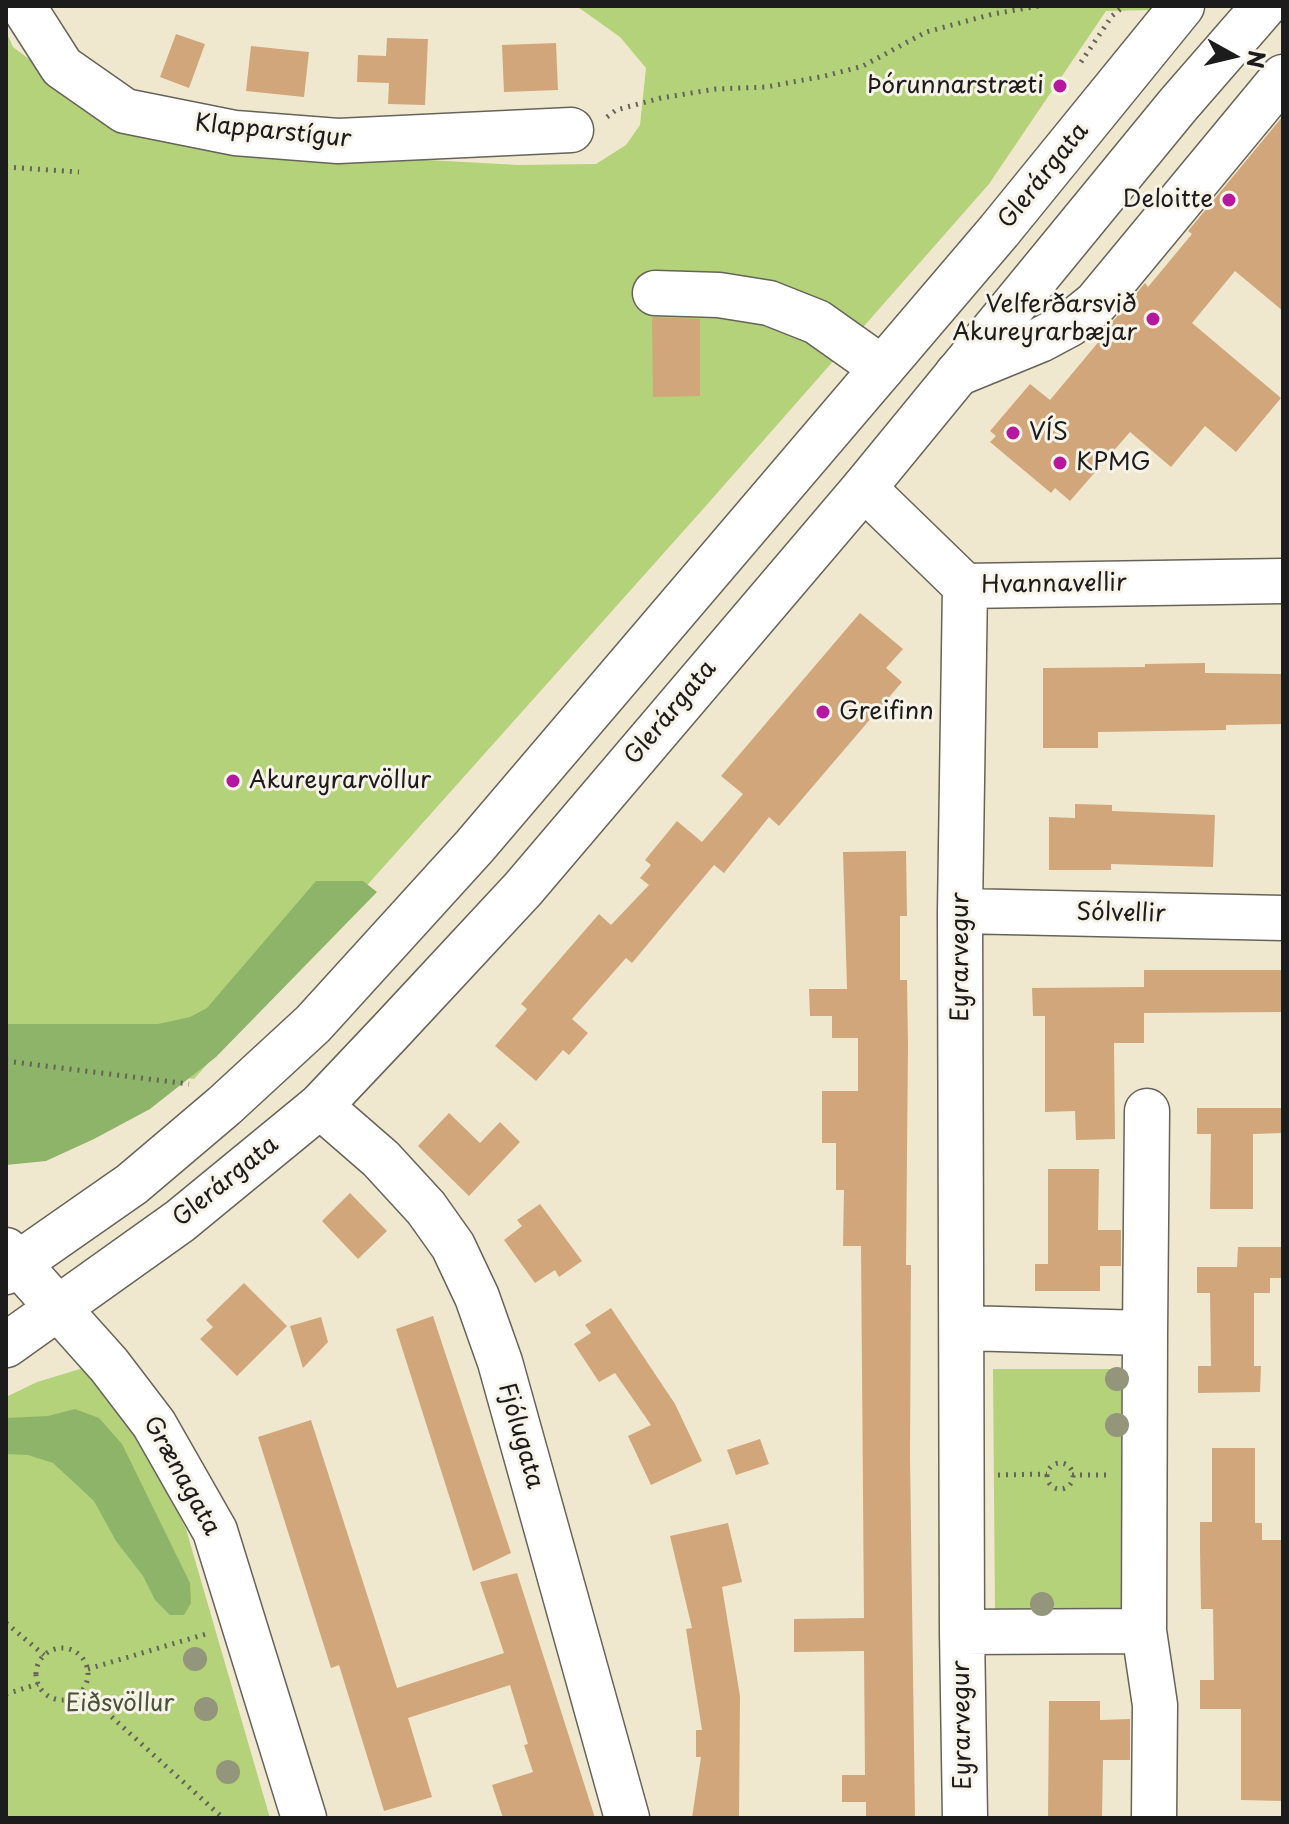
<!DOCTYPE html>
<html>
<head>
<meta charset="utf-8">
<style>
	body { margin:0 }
	#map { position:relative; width:1289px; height:1824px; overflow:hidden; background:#f0e8ce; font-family:"Playpen Sans",sans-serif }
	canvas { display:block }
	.frame { position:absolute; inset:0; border:8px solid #1c1c1c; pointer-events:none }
	.north { position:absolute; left:1193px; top:16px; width:80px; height:80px; -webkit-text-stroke:6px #f7f3e8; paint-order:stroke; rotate:98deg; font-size:22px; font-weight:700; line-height:32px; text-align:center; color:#1c1c1c }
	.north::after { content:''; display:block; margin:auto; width:28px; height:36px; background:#1c1c1c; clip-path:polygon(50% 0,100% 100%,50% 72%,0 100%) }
</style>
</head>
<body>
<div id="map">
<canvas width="1289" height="1824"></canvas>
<div class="frame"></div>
<div class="north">N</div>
</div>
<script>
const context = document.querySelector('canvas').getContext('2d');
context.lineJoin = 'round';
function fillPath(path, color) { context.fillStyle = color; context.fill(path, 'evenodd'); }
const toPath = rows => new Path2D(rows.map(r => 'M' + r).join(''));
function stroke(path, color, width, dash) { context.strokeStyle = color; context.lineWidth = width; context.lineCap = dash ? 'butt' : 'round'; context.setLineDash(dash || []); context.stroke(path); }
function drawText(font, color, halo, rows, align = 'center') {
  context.font = font + ' "Playpen Sans",sans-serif'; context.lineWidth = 6; context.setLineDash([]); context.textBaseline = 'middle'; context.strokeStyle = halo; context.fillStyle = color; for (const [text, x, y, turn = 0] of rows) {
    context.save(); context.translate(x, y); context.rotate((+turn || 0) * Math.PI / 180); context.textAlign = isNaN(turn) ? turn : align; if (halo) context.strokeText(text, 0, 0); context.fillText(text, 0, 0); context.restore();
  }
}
fillPath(toPath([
	[572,6,1157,6,1153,10,1106,11,989,184,704,508,194,1079,6,1054,6,31,13,47,111,121,225,149,519,165,596,164,626,145,640,125,646,68,620,37,578,7],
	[90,1366,130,1415,186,1529,270,1818,6,1818,6,1397,37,1382],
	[993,1369,1130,1369,1129,1615,995,1615]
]), '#b3d279');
fillPath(toPath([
	[316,881,363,881,377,892,216,1057,150,1109,94,1139,46,1161,6,1165,6,1024,158,1024,190,1017,207,1008],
	[75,1409,99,1418,122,1444,190,1583,191,1603,184,1615,170,1615,155,1600,143,1576,116,1541,94,1501,53,1463,28,1455,6,1454,6,1418,48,1416]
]), '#8eb469');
fillPath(toPath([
	[176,34,205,44,189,88,160,77],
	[387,38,428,39,425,105,388,104,389,83,357,82,358,55,386,56],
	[556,43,558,90,504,92,502,45],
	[251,46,309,52,304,97,246,91],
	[1283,116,1283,311,1235,271,1192,323,1281,398,1236,452,1205,426,1171,467,1130,432,1070,501,1055,488,1051,493,990,442,996,436,990,431,1030,384,1050,400,1101,339,1097,335,1115,319,1145,283,1148,287,1192,234,1188,231],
	[652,317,700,319,700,396,653,397],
	[860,613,903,649,886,668,902,682,779,826,769,817,724,873,714,865,632,963,626,958,572,1019,588,1033,569,1055,563,1050,536,1081,495,1046,527,1009,521,1004,599,914,611,925,649,885,640,878,651,865,645,860,677,821,702,842,743,794,721,776],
	[1205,663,1205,673,1283,674,1283,724,1226,725,1226,730,1098,732,1098,748,1043,748,1043,668,1145,667,1145,664],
	[1075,804,1112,805,1112,811,1215,815,1213,867,1111,864,1111,870,1049,870,1049,817,1075,818],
	[906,851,907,916,900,916,900,980,907,980,908,1045,906,1265,911,1265,910,1456,915,1818,866,1818,866,1802,842,1802,842,1775,865,1775,864,1651,794,1652,794,1619,864,1618,861,1246,843,1246,844,1190,836,1190,836,1143,822,1143,822,1091,858,1091,858,1038,832,1038,832,1016,810,1016,809,989,847,989,843,852],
	[1144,970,1283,970,1283,1012,1144,1013,1144,1043,1114,1043,1115,1139,1076,1140,1075,1111,1045,1112,1045,1016,1033,1016,1032,988,1144,987],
	[1197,1108,1283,1108,1283,1133,1253,1134,1253,1209,1210,1209,1211,1134,1197,1134],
	[449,1113,480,1143,500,1122,520,1142,469,1196,418,1146],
	[1048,1169,1099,1169,1098,1230,1121,1230,1121,1266,1100,1266,1100,1291,1035,1291,1035,1264,1048,1264],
	[350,1193,387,1231,358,1259,322,1221],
	[540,1204,582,1261,559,1277,555,1270,535,1283,504,1240,522,1226,517,1220],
	[1238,1247,1283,1247,1283,1278,1270,1278,1270,1293,1254,1293,1254,1366,1261,1366,1260,1392,1198,1393,1198,1366,1211,1366,1210,1293,1197,1293,1197,1267,1237,1267],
	[244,1283,287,1326,237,1376,200,1339,213,1327,206,1320],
	[611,1308,675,1404,702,1461,651,1485,628,1436,651,1425,615,1373,599,1382,574,1344,591,1333,585,1325],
	[433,1316,511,1553,473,1571,396,1329],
	[321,1317,328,1342,303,1368,290,1326],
	[311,1420,397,1688,504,1653,480,1582,517,1573,595,1818,503,1818,492,1785,533,1772,524,1745,528,1744,510,1685,408,1718,432,1797,384,1811,339,1665,331,1668,258,1437],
	[760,1439,769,1464,736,1475,727,1450],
	[1212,1448,1255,1448,1255,1523,1262,1523,1262,1540,1283,1540,1283,1801,1241,1800,1241,1709,1200,1709,1200,1680,1214,1680,1213,1609,1201,1609,1200,1549,1200,1522,1212,1522],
	[728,1523,742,1582,722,1587,740,1696,739,1818,692,1818,701,1757,696,1757,696,1730,702,1730,686,1629,692,1628,670,1536],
	[1049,1701,1100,1701,1100,1720,1130,1719,1130,1760,1103,1760,1102,1818,1048,1818]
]), '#d1a67b');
const minor = toPath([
	[23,6,62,67,125,111,235,133,338,141,571,130],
	[655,293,719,295,769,303,817,322,882,368],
	[957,374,1040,340,1070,324,1096,303,1283,77],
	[864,488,965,586,1283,581],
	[960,911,1283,918],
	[320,1106,381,1159,426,1208,453,1246,477,1297,500,1362,627,1818],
	[6,1250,109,1365,154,1424,215,1531,304,1818],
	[1145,1333,1147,1111],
	[1144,1631,1155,1705,1154,1818],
	[962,1632,1144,1631,1145,1333,963,1328],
	[965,1818,962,1632,960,911,965,586]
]);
const highway = toPath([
	[6,1272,132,1184,224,1106,313,1024,474,847,999,231,1182,6],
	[6,1345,180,1221,320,1106,390,1032,523,889,864,488,1178,105,1264,6]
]);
stroke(minor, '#66635a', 47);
stroke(highway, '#66635a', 47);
stroke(toPath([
	[1081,62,1112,16,1124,6],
	[607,117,616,110,661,98,716,89,766,87,825,76,863,66,926,32,993,14,1039,6],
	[6,167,79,172],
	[6,1061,189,1084],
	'1047 1476a13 13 0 1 1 26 0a13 13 0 1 1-26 0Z',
	[998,1475,1047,1474],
	[1072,1475,1107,1475],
	[6,1623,44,1655],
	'36 1674a26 26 0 1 1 52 0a26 26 0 1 1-52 0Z',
	[88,1669,206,1634],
	[82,1690,223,1818],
	[6,1694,38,1684]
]), '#66635a', 5, [2, 6]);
stroke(minor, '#fff', 44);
stroke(highway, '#fff', 44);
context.fillStyle = '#94967c';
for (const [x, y] of [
	[1117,1379],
	[1117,1425],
	[1042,1604],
	[195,1659],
	[206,1709],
	[228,1772]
]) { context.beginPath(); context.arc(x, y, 12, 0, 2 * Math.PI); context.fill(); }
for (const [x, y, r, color] of [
	[1060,86,8,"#b5179e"],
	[1229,200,8,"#b5179e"],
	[1153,319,8,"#b5179e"],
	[1013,433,8,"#b5179e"],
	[1060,463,8,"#b5179e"],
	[823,712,8,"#b5179e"],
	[233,781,8,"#b5179e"]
]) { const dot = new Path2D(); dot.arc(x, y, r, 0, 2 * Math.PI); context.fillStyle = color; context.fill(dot); stroke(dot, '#f7f3e8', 3); }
drawText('24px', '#1c1c1c', '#f7f3e8', [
	["Þórunnarstræti",1044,86,"right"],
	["Deloitte",1213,200,"right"],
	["Velferðarsvið",1137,305,"right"],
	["Akureyrarbæjar",1137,333,"right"],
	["VÍS",1029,433],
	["KPMG",1076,463],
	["Greifinn",839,712],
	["Akureyrarvöllur",249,781]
], 'left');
drawText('24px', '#1c1c1c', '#f7f3e8', [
	["Klapparstígur",273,132,6],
	["Glerárgata",1044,176,-51],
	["Hvannavellir",1054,585,-1],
	["Glerárgata",671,713,-50],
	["Sólvellir",1121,914,1],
	["Eyrarvegur",961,957,-90],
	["Glerárgata",226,1182,-39],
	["Fjólugata",520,1436,74],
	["Grænagata",181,1476,61],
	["Eyrarvegur",963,1725,-91]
]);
drawText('24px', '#495338', '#f7f3e8', [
	["Eiðsvöllur",120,1704]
]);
</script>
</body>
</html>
